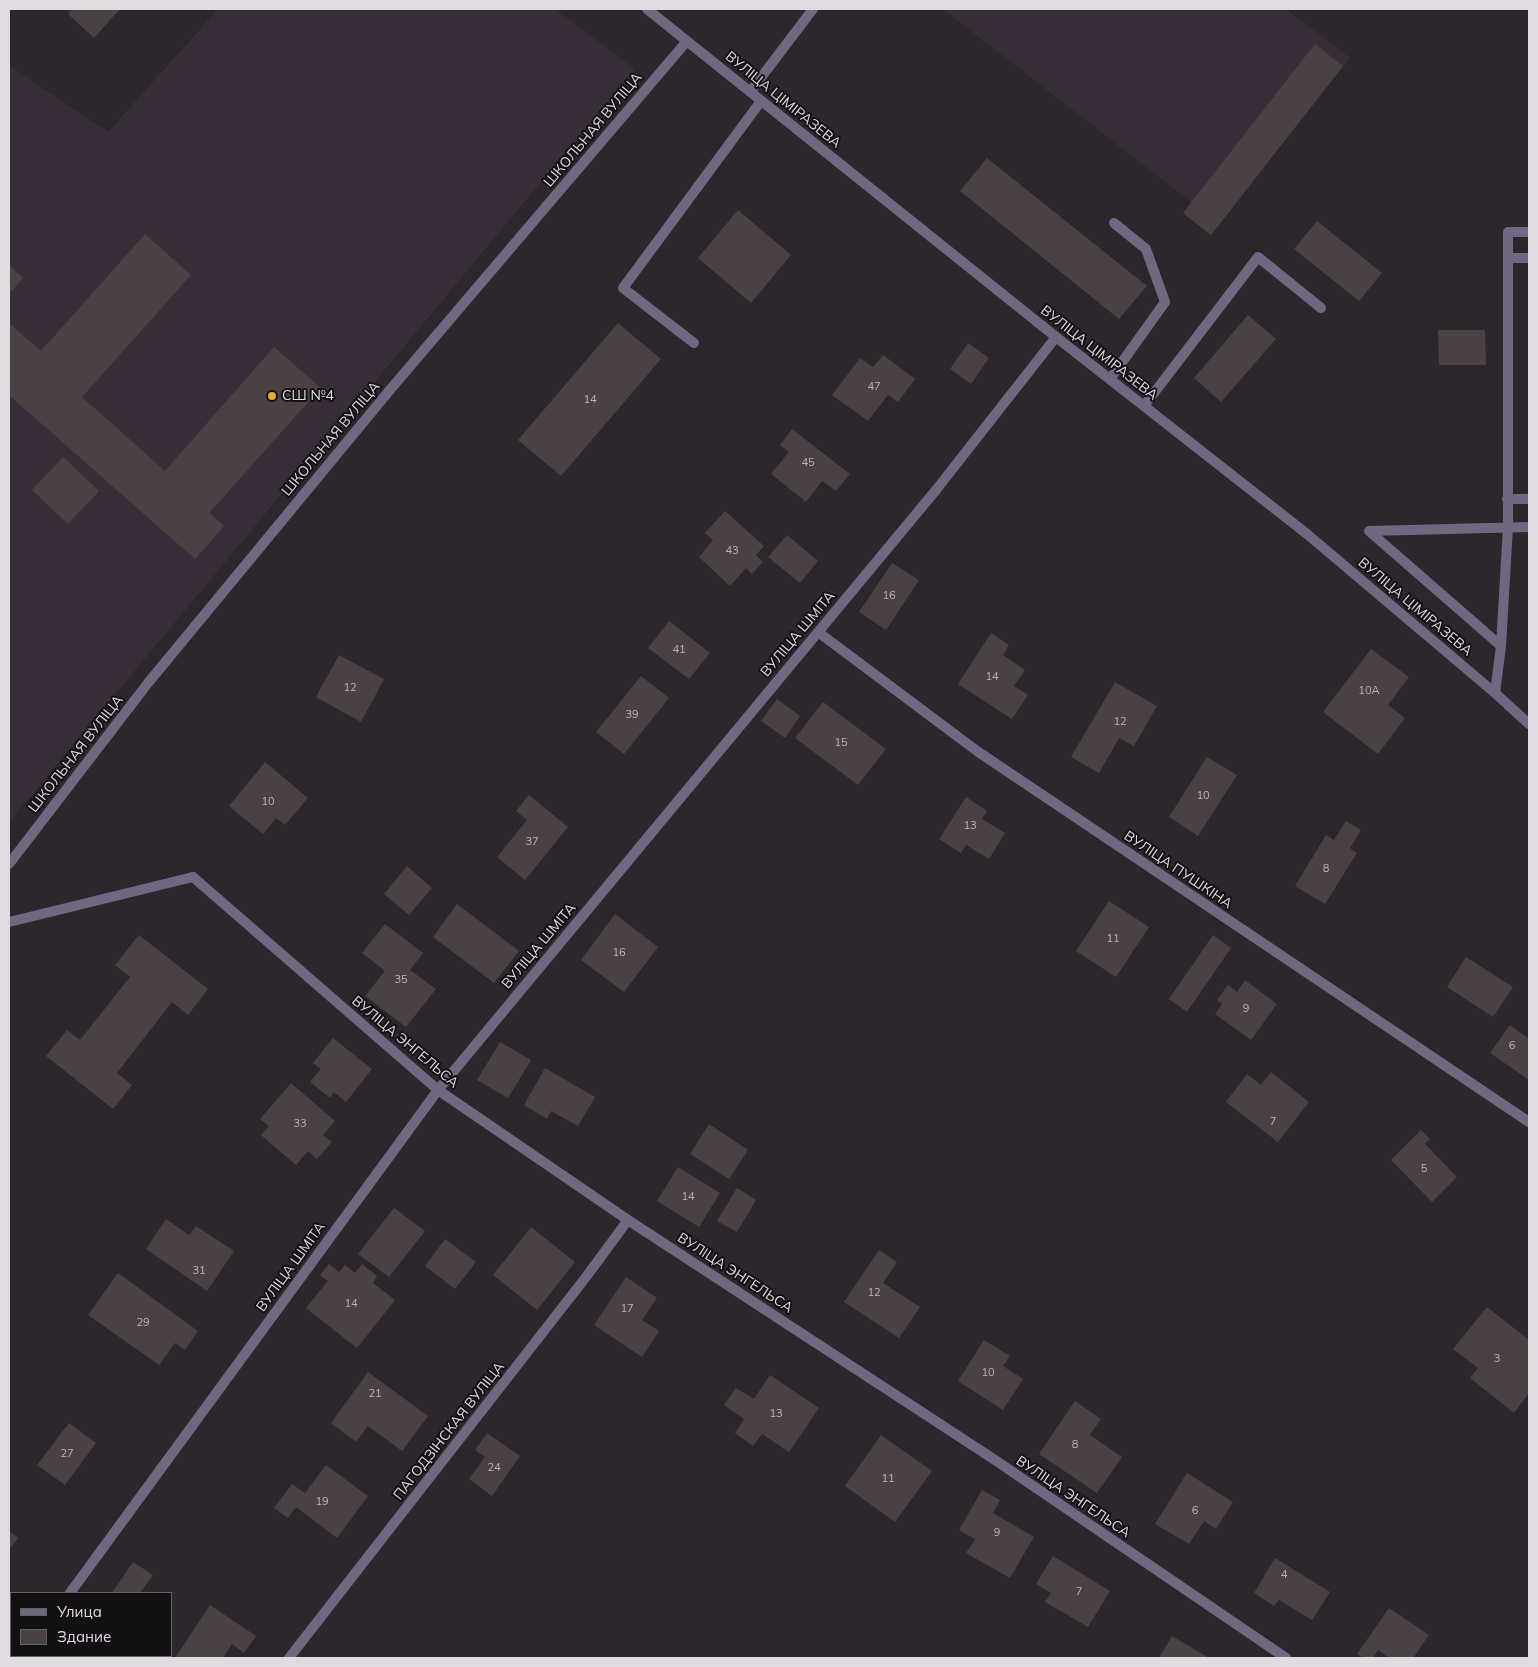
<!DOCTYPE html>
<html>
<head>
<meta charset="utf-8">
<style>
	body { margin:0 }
	#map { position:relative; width:1538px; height:1667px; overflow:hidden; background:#2d262d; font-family:Mulish,sans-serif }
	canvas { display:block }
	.frame { position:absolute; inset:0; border:10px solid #e0dbe0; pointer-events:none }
	.legend { position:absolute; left:10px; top:1592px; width:162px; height:65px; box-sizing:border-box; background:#131013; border:1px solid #656165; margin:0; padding:6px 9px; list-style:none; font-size:15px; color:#e0dbe0 }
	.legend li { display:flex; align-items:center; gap:10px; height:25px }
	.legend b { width:25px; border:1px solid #656165 }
</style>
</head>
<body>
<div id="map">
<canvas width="1538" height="1667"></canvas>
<div class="frame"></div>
<ul class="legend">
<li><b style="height:6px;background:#716781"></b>Улица</li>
<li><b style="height:14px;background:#4b4145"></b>Здание</li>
</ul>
</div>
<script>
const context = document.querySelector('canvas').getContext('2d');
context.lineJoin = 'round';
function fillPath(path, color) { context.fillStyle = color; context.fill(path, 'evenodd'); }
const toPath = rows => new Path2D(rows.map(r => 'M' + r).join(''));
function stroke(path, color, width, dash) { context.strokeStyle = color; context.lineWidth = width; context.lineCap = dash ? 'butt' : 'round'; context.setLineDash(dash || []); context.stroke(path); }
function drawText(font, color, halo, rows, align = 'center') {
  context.font = font + ' Mulish,sans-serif'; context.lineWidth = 4; context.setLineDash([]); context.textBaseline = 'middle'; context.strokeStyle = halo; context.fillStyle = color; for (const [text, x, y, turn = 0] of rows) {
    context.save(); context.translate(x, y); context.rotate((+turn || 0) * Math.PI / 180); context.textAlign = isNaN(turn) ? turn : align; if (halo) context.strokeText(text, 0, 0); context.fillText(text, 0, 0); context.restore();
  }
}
fillPath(toPath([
	[218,9,555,9,635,69,9,822,9,65,108,132],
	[943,9,1286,9,1350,58,1211,235,1183,213,1191,202]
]), '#392d39');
fillPath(toPath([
	[73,9,120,9,94,38,68,14],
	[1315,44,1343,66,1211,235,1183,213],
	[987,158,1147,286,1119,319,960,191],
	[738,210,791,255,751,303,698,258],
	[1317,221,1382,273,1359,301,1294,249],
	[145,234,191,275,82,397,165,471,274,347,321,388,209,513,224,526,195,559,9,395,9,323,41,351],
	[9,265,23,278,9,294],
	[1248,315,1276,339,1221,402,1194,378],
	[618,323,661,359,561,476,518,440],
	[1438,330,1485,330,1486,365,1439,365],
	[968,343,989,358,971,384,950,369],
	[883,355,915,379,898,402,888,395,868,421,832,395,860,358,873,367],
	[792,429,850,474,836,491,822,481,806,502,771,474,789,452,780,445],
	[63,457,99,491,68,524,32,490],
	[725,511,764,546,756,555,763,562,752,574,746,568,730,586,699,557,713,540,705,533],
	[787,535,818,561,800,583,768,557],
	[892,563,919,580,886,630,859,612],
	[669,621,710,653,689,679,648,648],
	[991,633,1009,645,1003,655,1025,670,1014,686,1028,695,1012,719,958,684],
	[1371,649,1409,677,1388,705,1405,718,1378,754,1323,712],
	[339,655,384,679,361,722,316,697],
	[641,676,669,698,624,754,596,732],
	[1115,682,1157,706,1134,746,1119,738,1099,773,1071,757],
	[777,699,800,716,785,738,761,721],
	[823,702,886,749,858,785,795,738],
	[1207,757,1237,775,1198,836,1169,817],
	[265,762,308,798,285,825,276,818,263,834,229,806],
	[529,795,568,827,525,880,497,857,527,820,516,811],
	[966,797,987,811,982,819,1005,833,989,859,966,845,961,853,939,839],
	[1346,821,1361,830,1350,848,1357,853,1325,904,1295,886,1326,835,1334,840],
	[407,866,432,888,409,915,384,894],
	[1109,901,1149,927,1116,977,1076,951],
	[457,904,519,951,494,983,433,937],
	[615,914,658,947,624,992,581,960],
	[385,924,423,953,410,970,436,989,406,1027,365,996,385,971,362,953],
	[139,935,208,989,188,1015,172,1002,117,1073,132,1085,113,1109,46,1056,67,1030,80,1040,130,977,115,965],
	[1213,935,1231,948,1187,1012,1169,999],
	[1466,957,1513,987,1493,1017,1447,987],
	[1245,980,1277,1004,1251,1040,1215,1014,1222,1004,1217,1000,1228,985,1237,992],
	[1510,1025,1529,1039,1529,1080,1490,1053],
	[333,1038,372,1069,346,1102,334,1092,330,1098,310,1082,321,1069,313,1063],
	[500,1042,531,1060,508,1098,477,1080],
	[545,1068,595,1097,578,1126,551,1111,547,1119,524,1105],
	[1271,1072,1309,1102,1278,1142,1226,1102,1247,1074,1261,1085],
	[291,1083,335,1121,323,1135,332,1142,317,1159,308,1151,296,1165,261,1135,269,1126,260,1119],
	[709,1124,748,1150,729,1179,690,1154],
	[1421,1130,1430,1139,1425,1144,1457,1177,1432,1202,1391,1160],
	[678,1167,720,1193,699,1227,657,1201],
	[737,1188,756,1200,737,1232,717,1221],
	[394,1208,425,1231,389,1277,358,1254],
	[166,1219,189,1235,196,1226,234,1251,207,1291,146,1249],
	[531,1227,575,1262,537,1310,493,1275],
	[445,1239,476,1262,455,1289,425,1266],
	[879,1250,897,1262,883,1283,920,1307,899,1338,844,1302],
	[329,1264,339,1272,345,1265,355,1273,362,1264,377,1276,373,1283,395,1300,357,1348,306,1308,328,1281,320,1275],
	[118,1273,198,1331,185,1350,175,1343,159,1365,88,1315],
	[626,1277,657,1298,642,1320,659,1331,642,1357,594,1325],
	[1487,1307,1529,1340,1529,1393,1514,1413,1470,1378,1478,1368,1453,1349],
	[984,1340,1010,1356,1003,1366,1023,1379,1003,1410,958,1381],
	[368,1372,428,1416,402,1451,368,1426,356,1442,331,1423],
	[770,1375,819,1408,789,1452,762,1434,753,1446,735,1433,744,1419,724,1405,736,1388,754,1399],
	[1075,1401,1101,1419,1090,1435,1122,1457,1097,1493,1039,1454],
	[69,1423,96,1443,65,1485,37,1465],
	[487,1433,520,1456,492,1496,469,1479,485,1457,475,1450],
	[881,1435,932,1471,895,1522,845,1486],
	[326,1465,368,1496,337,1538,296,1507,288,1518,274,1508,292,1484,305,1493],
	[1187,1473,1233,1502,1216,1529,1204,1521,1189,1544,1155,1524],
	[982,1490,1000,1500,993,1513,1034,1537,1010,1578,966,1553,975,1539,959,1530],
	[9,1531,18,1538,9,1550],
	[1053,1556,1110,1591,1088,1627,1045,1602,1051,1593,1036,1584],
	[1275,1558,1330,1592,1312,1620,1279,1600,1274,1606,1254,1593],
	[133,1562,153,1575,140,1593,112,1593],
	[210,1605,256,1636,244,1653,232,1644,223,1658,175,1658],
	[1389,1608,1429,1635,1413,1658,1389,1658,1378,1650,1373,1658,1364,1658,1357,1654],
	[1172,1636,1209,1658,1159,1658]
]), '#4b4145');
stroke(toPath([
	[1508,258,1529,258],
	[694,343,623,288,761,101],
	[1110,379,1165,302,1146,249,1114,223],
	[1144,406,1258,257,1321,308],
	[1507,499,1529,499],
	[1369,531,1501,646],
	[1369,531,1529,527],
	[1495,693,1501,646,1508,527,1508,232,1529,232],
	[9,922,193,877]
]), '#716781', 10);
stroke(toPath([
	[647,9,1056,337,1307,534,1495,693,1529,724],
	[750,92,813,9],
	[818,632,977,751,1529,1122],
	[9,864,148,683,389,391,687,41],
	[193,877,438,1090,628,1220,995,1460,1286,1658],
	[70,1593,438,1090,936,490,1056,337],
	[42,1656,46,1658],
	[24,1658,26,1656],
	[289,1658,586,1277,628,1220]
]), '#716781', 10);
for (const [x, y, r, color] of [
	[272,396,5,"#e1af34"]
]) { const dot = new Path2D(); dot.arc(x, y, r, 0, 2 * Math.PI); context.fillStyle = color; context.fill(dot); stroke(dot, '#131013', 2); }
drawText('11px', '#bbb4b9', null, [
	["47",874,387],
	["14",590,400],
	["45",808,463],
	["43",732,551],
	["16",889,596],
	["41",679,650],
	["14",992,677],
	["12",350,688],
	["10А",1369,691],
	["39",632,715],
	["12",1120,722],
	["15",841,743],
	["10",1203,796],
	["10",268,802],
	["13",970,826],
	["37",532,842],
	["8",1326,869],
	["11",1113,939],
	["16",619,953],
	["35",401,980],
	["9",1246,1009],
	["6",1512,1046],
	["7",1273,1122],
	["33",300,1124],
	["5",1424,1169],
	["14",688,1197],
	["31",199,1271],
	["12",874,1293],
	["14",351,1304],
	["17",627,1309],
	["29",143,1323],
	["3",1497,1359],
	["10",988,1373],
	["21",375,1394],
	["13",776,1414],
	["8",1075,1445],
	["27",67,1454],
	["24",494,1468],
	["11",888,1479],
	["19",322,1502],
	["6",1195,1511],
	["9",997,1533],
	["4",1284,1575],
	["7",1079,1592]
]);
drawText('14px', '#e0dbe0', '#131013', [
	["ВУЛІЦА ЦІМІРАЗЕВА",783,100,39],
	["ШКОЛЬНАЯ ВУЛІЦА",593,130,-50],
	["ВУЛІЦА ЦІМІРАЗЕВА",1099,353,38],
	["ШКОЛЬНАЯ ВУЛІЦА",331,439,-50],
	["ВУЛІЦА ЦІМІРАЗЕВА",1415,607,40],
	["ВУЛІЦА ШМІТА",798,634,-50],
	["ШКОЛЬНАЯ ВУЛІЦА",76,754,-52],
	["ВУЛІЦА ПУШКІНА",1178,870,34],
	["ВУЛІЦА ШМІТА",539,946,-50],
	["ВУЛІЦА ЭНГЕЛЬСА",405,1042,40],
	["ВУЛІЦА ШМІТА",291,1267,-54],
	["ВУЛІЦА ЭНГЕЛЬСА",735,1273,33],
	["ПАГОДЗІНСКАЯ ВУЛІЦА",449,1431,-52],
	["ВУЛІЦА ЭНГЕЛЬСА",1073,1497,34]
]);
drawText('14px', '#e0dbe0', '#131013', [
	["СШ №4",282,396]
], 'left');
</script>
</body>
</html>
